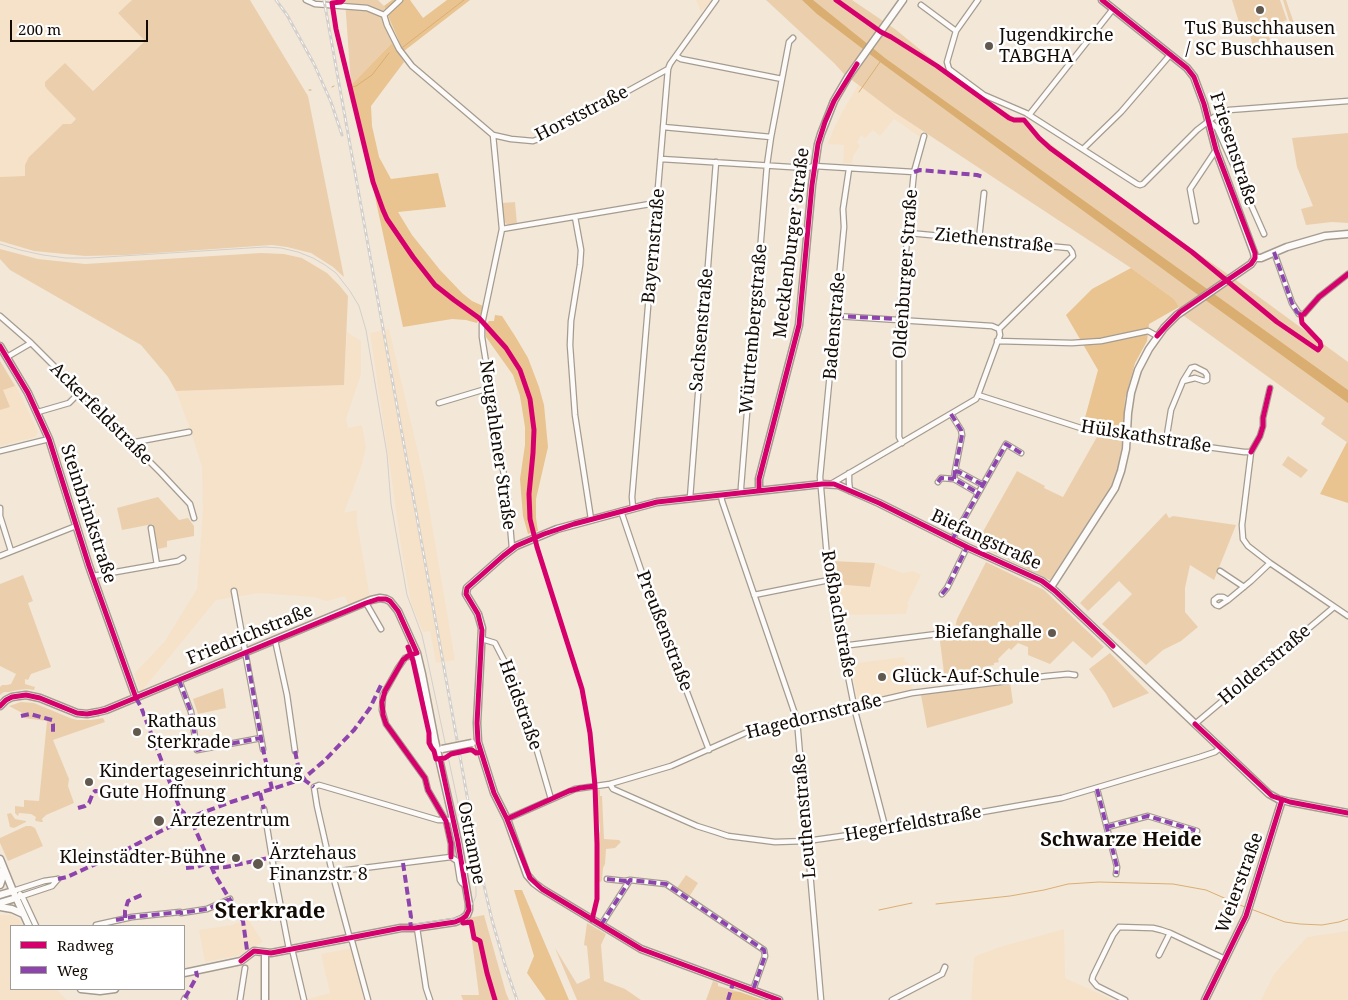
<!DOCTYPE html>
<html>
<head>
<meta charset="utf-8">
<style>
	body { margin:0 }
	#map { position:relative; width:1348px; height:1000px; overflow:hidden; background:#f3e7d8; font-family:"Noto Serif",serif }
	canvas { display:block }
	.legend { position:absolute; left:10px; top:925px; width:175px; height:65px; box-sizing:border-box; background:#fff; border:1px solid #a19d9b; margin:0; padding:6px 9px; list-style:none; font-size:15px; color:#130b04 }
	.legend li { display:flex; align-items:center; gap:10px; height:25px }
	.legend b { width:25px; border:1px solid #a19d9b }
	.scale { position:absolute; left:10px; top:20px; width:138px; height:22px; box-sizing:border-box; border:2px solid #130b04; border-top:0; padding-left:6px; font-size:15px; line-height:18px; white-space:nowrap; color:#130b04; -webkit-text-stroke:4px #fff; paint-order:stroke }
</style>
</head>
<body>
<div id="map">
<canvas width="1348" height="1000"></canvas>
<ul class="legend">
<li><b style="height:6px;background:#d6006c"></b>Radweg</li>
<li><b style="height:6px;background:#8e44ad"></b>Weg</li>
</ul>
<div class="scale">200 m</div>
</div>
<script>
const context = document.querySelector('canvas').getContext('2d');
context.lineJoin = 'round';
function fillPath(path, color) { context.fillStyle = color; context.fill(path, 'evenodd'); }
const toPath = rows => new Path2D(rows.map(r => 'M' + r).join(''));
function stroke(path, color, width, dash) { context.strokeStyle = color; context.lineWidth = width; context.lineCap = dash ? 'butt' : 'round'; context.setLineDash(dash || []); context.stroke(path); }
function drawText(font, color, halo, rows, align = 'center') {
  context.font = font + ' "Noto Serif",serif'; context.lineWidth = 5; context.setLineDash([]); context.textBaseline = 'middle'; context.strokeStyle = halo; context.fillStyle = color; for (const [text, x, y, turn = 0] of rows) {
    context.save(); context.translate(x, y); context.rotate((+turn || 0) * Math.PI / 180); context.textAlign = isNaN(turn) ? turn : align; if (halo) context.strokeText(text, 0, 0); context.fillText(text, 0, 0); context.restore();
  }
}
fillPath(toPath([
	[0,0,132,0,118,13,145,41,92,91,65,63,45,86,76,119,71,124,63,124,34,152,25,170,25,177,0,177],
	[696,0,712,0,701,12],
	[858,85,894,112,922,130,920,137,894,119,880,136,873,130,865,138,861,135,857,142,860,146,853,156,852,163,843,163,844,145,828,144,834,128,844,109],
	[389,329,424,478,455,660,436,663,430,631,423,632,411,603,401,546,390,467,370,333],
	[347,332,361,341,361,374,346,419,348,428,362,425,366,448,361,467,344,513,357,510,357,523,370,598,349,606,345,596,327,601,314,597,259,593,216,600,141,692,134,674,165,641,197,589,203,511,202,467,190,429,176,391,344,385],
	[0,360,17,388,38,432,35,437,0,446],
	[875,563,903,573,913,571,921,575,907,604,908,605,906,614,841,615,834,584,870,587],
	[904,657,905,662,908,662,913,691,858,702,851,664],
	[0,915,11,915,19,919,22,926,11,926,11,989,56,989,67,1000,0,1000],
	[248,919,263,942,247,950,240,955,205,962,199,930,232,925],
	[1064,929,1065,978,1113,1000,971,1000,974,958,976,956,1000,947],
	[1348,931,1348,1000,1261,1000,1274,974,1307,937],
	[353,948,364,1000,309,1000,308,999,330,993,321,954]
]), '#f6e2c8');
fillPath(toPath([
	[132,0,250,0,308,96,344,277,333,267,311,253,287,247,272,245,127,255,85,256,34,251,0,241,0,177,25,176,25,165,29,157,63,124,71,124,76,119,47,89,45,86,45,82,65,63,93,91,145,41,118,13],
	[345,0,378,0,384,6,397,38,351,85],
	[766,0,852,0,895,29,939,65,991,103,1026,125,1127,204,1229,275,1348,362,1348,443,1321,424,1325,418,1184,316,1174,299,1131,268,894,112,844,74,834,63],
	[1232,0,1280,0,1287,20,1243,35],
	[1283,0,1286,0,1296,29,1292,30],
	[1267,29,1270,40,1253,46,1250,35],
	[1348,133,1348,223,1332,222,1306,225,1301,209,1313,206,1297,167,1292,138],
	[515,202,517,224,508,225,503,221,502,203],
	[0,249,38,259,85,264,261,253,284,254,302,258,327,273,339,285,348,296,344,385,176,391,168,377,141,345,10,270,0,259],
	[0,361,15,386,3,390,10,407,0,410],
	[1098,435,1124,439,1122,462,1113,485,1094,513,1050,580,976,544,1017,471,1045,486,1044,488,1063,497],
	[1288,456,1308,470,1301,478,1282,465],
	[158,497,179,520,188,518,194,526,194,536,167,541,167,547,158,549,153,524,122,530,117,508],
	[1166,513,1169,518,1173,516,1236,525,1214,580,1190,565,1185,588,1185,612,1198,627,1181,641,1163,650,1146,665,1102,624,1132,594,1119,581,1088,611,1080,603],
	[832,561,875,563,870,587,834,584],
	[986,562,1044,590,1104,647,1092,658,1073,641,1050,664,1028,655,1028,647,1018,643,1011,650,1009,648,998,659,999,662,994,663,994,665,983,667,985,682,946,688,939,634,954,633,957,619],
	[23,575,33,601,28,603,51,667,31,674,28,680,25,679,25,684,35,687,34,690,27,689,18,690,9,692,4,692,0,695,0,687,2,685,7,685,11,684,16,674,0,666,0,584],
	[1110,653,1149,693,1113,708,1106,694,1089,669],
	[1010,682,1013,703,1009,705,927,728,921,695],
	[223,688,226,708,198,714,193,699],
	[21,702,34,703,70,718,77,720,91,720,103,718,105,722,53,740,69,779,68,786,74,803,46,815,42,819,43,822,41,822,36,821,35,820,36,817,31,814,19,813,18,816,15,813,15,806,24,807,24,800,39,801,47,721,24,718,24,714,9,706],
	[597,790,600,790,600,796,602,796,604,839,619,840,621,842,615,848,606,849,605,864,603,868,602,880,601,882,598,881,598,834,600,832,600,826,598,817,596,792],
	[11,813,15,819,26,821,26,822,14,828,10,827,7,814],
	[26,826,31,826,35,828,43,846,8,861,0,843,0,838],
	[686,875,698,883,689,897,677,888],
	[484,915,506,993,509,1000,463,1000,461,995,479,995,469,918],
	[587,923,606,934,601,945,604,981,625,989,641,1000,577,1000,555,948,577,984,590,978,587,946,584,945],
	[713,981,718,983,718,986,740,992,732,992,729,1000,706,1000]
]), '#ebcfad');
fillPath(toPath([
	[392,0,410,0,423,18,447,0,470,0,404,51,401,46,384,6],
	[392,43,404,62,371,106,372,126,379,157,391,179,438,173,446,207,398,212,412,235,440,270,463,294,472,301,483,306,481,315,477,323,466,320,452,319,403,327,351,85],
	[1131,268,1174,299,1179,307,1149,324,1147,341,1135,363,1125,399,1123,431,1083,425,1098,370,1066,315,1092,289],
	[495,315,502,316,515,336,528,358,539,387,544,405,548,447,536,499,536,518,538,531,528,534,523,516,520,479,525,445,525,427,520,396,513,375,486,337,485,326,489,321,494,321],
	[1347,442,1348,443,1348,503,1320,494],
	[514,890,522,890,569,1000,546,1000,527,973,534,956],
	[732,992,740,992,763,1000,729,1000]
]), '#e9c390');
fillPath(toPath([
	[802,0,813,0,885,58,1348,390,1348,403,1190,289,880,62,817,14]
]), '#daae71');
stroke(toPath([
	[403,47,464,0],
	[332,87,334,86],
	[352,87,356,86,372,75,389,53],
	[309,90,311,90],
	[859,92,880,62],
	[936,904,1010,896,1044,890,1068,884,1099,882,1173,884,1206,890,1247,908],
	[1251,909,1285,922,1300,924,1322,925,1339,922,1348,919],
	[879,910,912,903]
]), '#daae71', 1);
const street = toPath([
	[306,0,315,4,367,8,384,15],
	[978,0,956,31,947,62,949,69,984,95,1026,113,1137,184,1140,185,1143,184,1197,130,1214,117,1229,110,1348,101],
	[921,5,956,31],
	[384,15,387,25,399,49,412,66,493,135,511,139,533,141,544,137,668,69],
	[384,15,400,0],
	[676,56,681,59,782,79],
	[1029,115,1113,9],
	[1210,122,1217,128,1264,234],
	[663,127,771,137],
	[493,135,502,229,482,324,482,337,508,501,512,548],
	[1083,149,1121,112,1170,55],
	[661,159,807,168,814,166,914,172],
	[849,169,843,209,844,227,820,477,829,580,855,711,886,830],
	[575,217,581,250,580,265,571,321,570,345,575,415,591,519],
	[1196,221,1190,189,1216,150],
	[502,229,650,204,657,204],
	[979,239,984,193],
	[1274,252,1292,303,1299,314,1304,314,1319,297,1348,274],
	[0,316,31,343,161,473,190,504,194,518],
	[836,316,992,326,999,329],
	[997,341,1072,343,1101,341,1148,331,1157,336],
	[7,357,31,343],
	[1270,388,1263,418,1263,426,1260,436,1251,452,1242,525,1243,539,1248,546,1270,563,1348,616],
	[978,395,1090,431,1244,452,1251,452],
	[439,403,489,388],
	[38,412,69,403,80,392],
	[951,414,961,430,962,435,955,471,959,472,983,485],
	[1166,441,1171,410,1183,381,1195,378,1204,381,1207,380,1207,375,1205,372,1195,367,1191,368,1183,381],
	[130,443,189,432],
	[902,443,899,437,899,319,914,172,924,136],
	[0,451,49,439],
	[955,471,954,479,978,493],
	[849,473,849,482,850,491],
	[938,482,941,478,954,479],
	[831,484,976,399,978,395,1000,335,999,329,1073,256,1072,252,1069,248,909,233],
	[741,493,741,487,767,165,771,137,789,42,793,38],
	[721,495,722,501,797,720,821,1000],
	[690,498,716,162],
	[0,508,0,516,11,551],
	[633,508,632,497,668,69,670,64,716,0],
	[621,511,644,579,709,750],
	[151,528,157,565],
	[952,540,1006,444,1021,453],
	[0,556,76,526],
	[1220,571,1244,587],
	[93,576,178,561,183,558],
	[234,591,263,749],
	[942,594,947,588,967,547],
	[754,595,829,580],
	[1228,600,1223,597,1218,597,1214,600,1214,603,1216,605,1219,606,1228,600,1251,581,1270,563],
	[366,603,381,629],
	[482,639,495,643,511,674,529,723,551,799],
	[275,640,287,695,295,751],
	[842,646,937,634],
	[417,653,405,658,398,668,383,695,382,710,386,724,425,778,428,790,446,821,451,844,451,857],
	[179,680,191,712,197,750,261,738],
	[1195,724,1334,607],
	[610,784,613,789,697,826,716,832,728,836,775,842,807,841,940,822,971,814,1062,798,1200,757,1215,752,1220,748],
	[1097,789,1117,867,1116,874],
	[264,809,276,882,289,949],
	[507,819,575,789,610,784,671,766,752,730,912,693,1047,676,1068,674,1075,675],
	[1107,827,1148,816,1197,831],
	[273,859,328,851],
	[332,872,451,857,457,861,460,880,462,883,465,885],
	[607,879,625,881,630,880],
	[13,891,44,881,58,879],
	[20,894,22,896,36,926],
	[16,898,52,886,58,879],
	[96,925,132,917,180,912,181,913,207,909,230,899],
	[601,925,630,880,666,884,764,950,765,956,753,990],
	[417,928,426,988,430,1000],
	[292,949,304,1000],
	[1159,955,1170,933],
	[184,1000,185,998],
	[240,1000,245,968],
	[368,1000,352,941,350,939,332,872,317,806,314,787,319,785,326,787,438,820,453,820],
	[892,1000,942,974,945,967],
	[1125,1000,1097,986,1092,980,1093,976,1113,935,1119,927,1153,928,1161,930,1170,933,1225,959]
]);
const secondary = toPath([
	[1102,0,1187,68,1194,77,1204,104,1216,150,1254,253,1255,258],
	[1255,258,1261,258,1287,247,1325,236,1348,234],
	[0,346,28,393,49,439,89,566,136,698],
	[759,491,759,479,799,325,812,185,818,144,821,134,834,101,848,77,903,0],
	[1051,587,1115,488,1121,471,1126,449,1128,413,1131,393,1138,370,1149,349,1164,328,1177,315,1251,264,1255,258],
	[0,706,6,700,12,697,26,695,40,698,77,713,87,714,98,712,106,710,371,600,380,598,386,599,390,601,398,611,417,653,422,674,435,741,458,842,469,904,469,910,467,915,462,919,455,922,415,928,401,928,271,953,254,951,241,961,184,973],
	[0,859,13,891,29,926],
	[0,885,2,879,3,869],
	[0,895,13,891],
	[0,903,16,898],
	[0,907,12,909,23,914],
	[81,989,100,991,115,989],
	[265,1000,265,953],
	[779,1000,641,949,542,889,534,883,527,875,507,819,494,793,478,742,477,723,482,628,478,614,466,594,467,588,503,556,516,546,557,529,657,502,822,484,838,485,879,503,967,547,1042,581,1055,591,1269,794,1278,799,1290,802,1348,813],
	[1205,1000,1246,916,1282,800]
]);
stroke(street, '#a59c90', 7);
stroke(secondary, '#a59c90', 9);
stroke(street, '#fdfbf9', 4.5);
stroke(secondary, '#fdfbf9', 6);
stroke(toPath([
	[0,244,20,250,43,255,66,258,90,258,265,247,281,248,298,252,313,258,325,265,336,273,350,291,359,306,366,330,387,454,391,504,407,595,422,635,426,653,476,888,476,896,473,903,469,910,463,915,455,918,414,924]
]), '#d3cfca', 1);
const rail = toPath([
	[276,0,287,15,314,64,331,102,342,135],
	[324,0,480,868,492,920,505,965,517,1000]
]);
stroke(rail, '#d3cfca', 3);
stroke(rail, '#fff', 1, [4]);
const secondaryBridge = toPath([
	[442,749,472,743]
]);
stroke(secondaryBridge, '#a59c90', 9, []);
stroke(secondaryBridge, '#fdfbf9', 6);
stroke(toPath([
	[914,172,920,170,977,175,983,177],
	[1274,252,1292,303,1297,312,1301,315],
	[836,316,899,319],
	[951,414,961,430,962,435,955,471,959,472,983,485],
	[955,471,954,479,978,493],
	[938,482,941,478,954,479],
	[952,540,1006,444,1021,453],
	[942,594,947,588,967,547],
	[246,652,263,749,272,789],
	[179,680,191,712,197,750,261,738],
	[136,698,141,707,180,809,184,813,182,817,183,821,186,825,193,824,215,875,243,921,247,950,250,953],
	[21,716,30,714,52,720,53,724,53,735],
	[295,751,301,780],
	[303,779,314,787],
	[1097,789,1117,867,1116,874],
	[260,793,264,809],
	[78,808,85,806,89,803,93,793,95,791,116,793],
	[196,815,231,802,303,779,324,761,354,730,370,708,382,683],
	[1107,827,1148,816,1197,831],
	[403,863,411,917,410,919,411,928],
	[186,868,197,867,209,862],
	[211,868,226,867,273,857],
	[58,879,67,877,124,851,161,831,183,821],
	[607,879,625,881,630,880],
	[125,918,125,911,128,901,144,894],
	[116,920,132,917,180,912,181,913,207,909,230,899],
	[601,925,630,880,666,884,764,950,765,956,753,990],
	[185,998,197,976,196,971],
	[728,1000,733,983]
]), '#8e44ad', 4, [8, 4]);
stroke(toPath([
	[343,0,341,2,332,3,336,29,373,182,383,210,387,219,413,257,435,285,454,300,479,318,506,348,520,370,530,399,534,430,533,453,529,494,530,519,537,547,582,689,590,733,595,786,597,844,597,899,592,920],
	[836,0,881,32,891,37,937,66,1009,118,1014,120,1024,120,1039,138,1050,148,1192,252,1277,322,1318,350,1321,346,1320,342,1302,323,1301,315,1304,314,1319,297,1348,274],
	[1102,0,1187,68,1194,77,1204,104,1216,150,1255,253,1255,258,1251,264,1180,312,1168,324,1157,336],
	[0,346,28,393,49,439,89,566,136,698],
	[1251,452,1260,436,1263,426,1263,418,1270,388],
	[759,491,759,479,799,325,812,185,818,144,825,122,834,101,857,64],
	[408,647,413,661,429,733,429,743,431,747,434,751,436,759,445,758,451,754,469,750,472,750,476,753,481,752],
	[0,706,6,700,12,697,26,695,40,698,77,713,87,714,98,712,106,710,366,603,378,599,386,599,390,601,398,611,417,653,408,656,403,660,385,691,382,702,383,715,386,724,425,778,428,790,446,821,451,844,451,857],
	[1195,724,1272,796,1290,802,1348,813],
	[507,819,569,791,580,788,595,786],
	[462,919,463,923,471,922,474,938,480,941,487,973,495,1000],
	[241,961,254,951,271,953,401,928,415,928,455,922,462,919,466,916,469,910,468,902,458,842,440,759],
	[779,1000,641,949,542,889,530,878,507,819,494,793,478,742,477,723,482,630,478,614,466,594,467,588,503,556,516,546,544,534,574,524,657,502,822,484,834,484,879,503,967,547,1042,581,1055,591,1113,646],
	[1205,1000,1246,916,1282,800]
]), '#d6006c', 5);
for (const [x, y, r, color] of [
	[1260,10,5,"#61584e"],
	[989,46,5,"#61584e"],
	[1052,633,5,"#61584e"],
	[882,677,5,"#61584e"],
	[137,732,5,"#61584e"],
	[89,782,5,"#61584e"],
	[159,821,6,"#61584e"],
	[236,858,5,"#61584e"],
	[258,864,6,"#61584e"]
]) { const dot = new Path2D(); dot.arc(x, y, r, 0, 2 * Math.PI); context.fillStyle = color; context.fill(dot); stroke(dot, '#fff', 2); }
drawText('18px', '#130b04', '#fff', [
	["TuS Buschhausen",1260,29,"center"],
	["/ SC Buschhausen",1260,50,"center"],
	["Jugendkirche",999,36],
	["TABGHA",999,57],
	["Biefanghalle",1042,633,"right"],
	["Glück-Auf-Schule",892,677],
	["Rathaus",147,722],
	["Sterkrade",147,743],
	["Kindertageseinrichtung",99,772],
	["Gute Hoffnung",99,793],
	["Ärztezentrum",170,821],
	["Ärztehaus",269,854],
	["Finanzstr. 8",269,875],
	["Kleinstädter-Bühne",226,858,"right"]
], 'left');
drawText('18px', '#130b04', '#fff', [
	["Horststraße",582,114,-27],
	["Friesenstraße",1233,149,72],
	["Ziethenstraße",994,241,6],
	["Mecklenburger Straße",792,243,-83],
	["Bayernstraße",654,246,-85],
	["Oldenburger Straße",906,274,-86],
	["Badenstraße",835,326,-85],
	["Württembergstraße",754,329,-85],
	["Sachsenstraße",702,330,-85],
	["Ackerfeldstraße",101,414,45],
	["Hülskathstraße",1146,437,9],
	["Neugahlener Straße",497,445,82],
	["Steinbrinkstraße",88,514,72],
	["Biefangstraße",986,540,25],
	["Roßbachstraße",838,614,80],
	["Preußenstraße",664,631,69],
	["Friedrichstraße",250,635,-22],
	["Holderstraße",1265,665,-40],
	["Heidstraße",520,705,70],
	["Hagedornstraße",814,717,-14],
	["Leuthenstraße",805,816,-95],
	["Hegerfeldstraße",913,824,-10],
	["Ostrampe",471,843,79],
	["Weierstraße",1240,883,-70]
]);
drawText('bold 20px', '#130b04', '#fff', [
	["Schwarze Heide",1121,840]
]);
drawText('bold 22px', '#130b04', '#fff', [
	["Sterkrade",270,912]
]);
</script>
</body>
</html>
